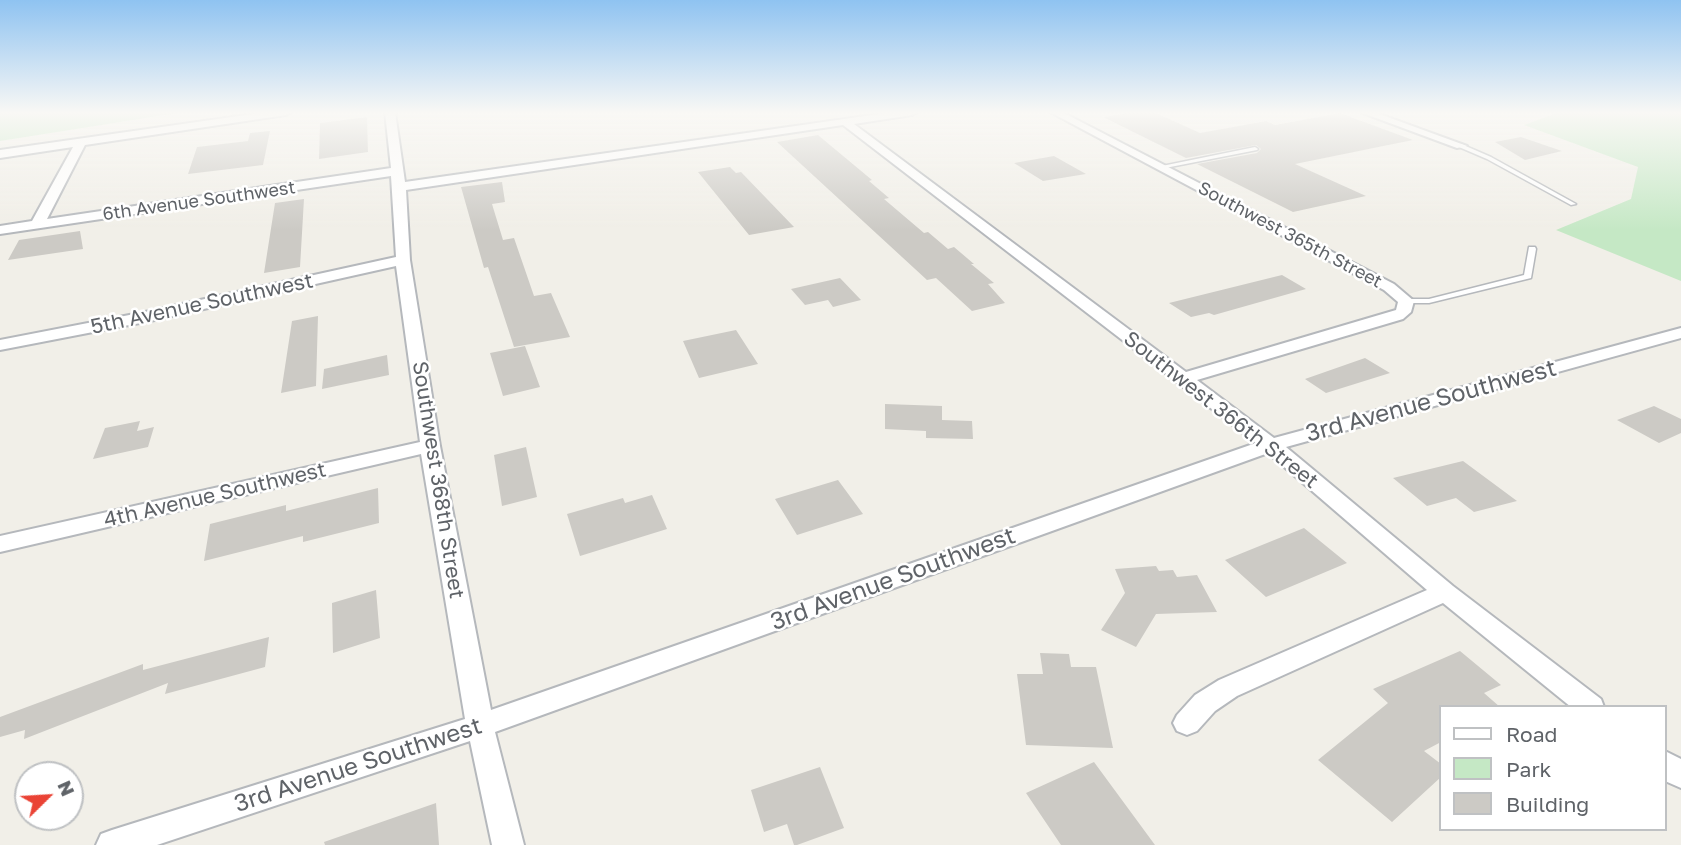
<!DOCTYPE html>
<html>
<head>
<meta charset="utf-8">
<style>
	body { margin:0 }
	#map { position:relative; width:1681px; height:845px; overflow:hidden; background:#f1efe8; font-family:"Golos Text",sans-serif }
	canvas { display:block }
	.legend { position:absolute; left:1439px; top:705px; width:228px; height:126px; box-sizing:border-box; background:#fff; border:2px solid #bfc1c3; margin:0; padding:9px 12px; list-style:none; font-size:21px; color:#5f6368 }
	.legend li { display:flex; align-items:center; gap:14px; height:35px }
	.legend b { width:35px; border:2px solid #bfc1c3 }
	.north { position:absolute; left:14px; top:761px; width:70px; height:70px; box-sizing:border-box; background:#fff; border:2px solid #bfc1c3; border-radius:50%; rotate:66deg; font-size:19px; font-weight:700; line-height:28px; text-align:center; color:#5f6368 }
	.north::after { content:''; display:block; margin:auto; width:24px; height:32px; background:#ea4335; clip-path:polygon(50% 0,100% 100%,50% 72%,0 100%) }
</style>
</head>
<body>
<div id="map">
<canvas width="1681" height="845"></canvas>
<ul class="legend">
<li><b style="height:9px;background:#fff"></b>Road</li>
<li><b style="height:19px;background:#c5e8c5"></b>Park</li>
<li><b style="height:19px;background:#cccac5"></b>Building</li>
</ul>
<div class="north">N</div>
</div>
<script>
const context = document.querySelector('canvas').getContext('2d');
context.lineJoin = 'round';
function fillPath(path, color) { context.fillStyle = color; context.fill(path, 'evenodd'); }
const toPath = rows => new Path2D(rows.map(r => 'M' + r).join(''));
function stroke(path, color, width, dash) { context.strokeStyle = color; context.lineWidth = width; context.lineCap = dash ? 'butt' : 'round'; context.setLineDash(dash || []); context.stroke(path); }
function drawText(font, color, halo, rows, align = 'center') {
  context.font = font + ' "Golos Text",sans-serif'; context.lineWidth = 5; context.setLineDash([]); context.textBaseline = 'middle'; context.strokeStyle = halo; context.fillStyle = color; for (const [text, x, y, turn = 0] of rows) {
    context.save(); context.translate(x, y); context.rotate((+turn || 0) * Math.PI / 180); context.textAlign = isNaN(turn) ? turn : align; if (halo) context.strokeText(text, 0, 0); context.fillText(text, 0, 0); context.restore();
  }
}
fillPath(toPath([
	[0,112,184,112,0,141],
	[1551,112,1681,112,1681,281,1556,230,1631,199,1638,167,1524,125,1554,114]
]), '#c5e8c5');
fillPath(toPath([
	[1138,112,1154,112,1200,133,1266,121,1275,125,1340,113,1413,140,1295,164,1366,196,1293,212,1197,164,1257,153,1261,149,1256,145,1186,158,1103,117],
	[367,117,368,152,319,159,320,123],
	[270,131,263,165,188,174,197,147,248,141,250,133],
	[818,135,872,180,869,181,889,198,884,199,924,233,928,232,948,249,954,247,974,264,971,264,994,283,988,284,1005,303,972,311,936,278,927,280,777,142],
	[1521,137,1562,151,1525,160,1495,142],
	[1054,156,1086,174,1043,181,1014,163],
	[730,167,736,173,741,172,794,227,749,235,698,172],
	[502,182,505,202,492,204,503,240,514,238,534,296,551,293,570,337,514,347,488,267,484,268,461,187],
	[304,199,300,267,264,273,275,203],
	[80,231,83,249,8,260,19,240],
	[1282,275,1306,289,1214,315,1209,313,1191,317,1169,303],
	[840,278,861,300,833,307,828,300,805,305,791,289],
	[318,316,316,386,281,393,292,321],
	[736,330,758,364,699,378,683,341],
	[525,346,540,387,503,396,490,353],
	[387,355,389,375,322,389,324,369],
	[1365,358,1390,373,1326,393,1305,379],
	[885,404,942,406,942,420,972,421,973,439,926,438,926,431,885,429],
	[1654,406,1681,419,1681,433,1659,443,1617,420],
	[140,421,137,431,154,427,148,447,93,459,105,428],
	[526,447,537,497,502,506,494,455],
	[1463,461,1517,501,1474,512,1456,498,1427,506,1393,478],
	[838,480,863,514,797,535,775,499],
	[378,488,379,523,303,542,303,536,204,561,210,524,286,505,286,511],
	[652,495,667,529,580,556,567,514,623,498,625,503],
	[1304,528,1347,563,1266,597,1225,560],
	[1156,566,1159,571,1173,570,1177,577,1197,575,1217,612,1156,614,1136,647,1101,630,1125,593,1115,569],
	[376,590,380,638,333,653,332,603],
	[269,637,265,667,165,694,168,683,24,739,25,730,0,737,0,717,143,664,143,670],
	[1460,651,1501,685,1484,693,1500,707,1441,707,1441,742,1424,751,1441,764,1441,777,1392,822,1318,760,1388,703,1373,689],
	[1040,653,1069,654,1071,667,1096,667,1113,748,1026,745,1017,674,1043,674],
	[1094,762,1155,845,1061,845,1026,793],
	[820,767,844,828,797,845,794,845,787,824,764,832,751,790],
	[436,803,439,845,325,845,324,842]
]), '#cccac5');
const lane = toPath([
	[1461,144,1491,157,1576,204,1571,205,1487,159,1459,147,1458,146,1461,144],
	[1255,147,1258,149,1257,150,1160,169,1157,167,1255,147],
	[1529,247,1535,247,1536,249,1531,278,1429,303,1406,303,1402,301,1406,299,1429,299,1524,275,1529,247]
]);
const street = toPath([
	[267,112,291,112,286,115,85,145,47,219,391,168,385,112,395,112,405,182,893,112,917,112,912,115,854,124,1186,372,1396,310,1398,302,1384,290,1050,112,1062,112,1394,284,1414,301,1411,312,1403,319,1197,380,1274,438,1681,328,1681,338,1286,447,1453,586,1601,699,1604,707,1571,707,1443,603,1237,696,1215,711,1197,731,1187,735,1177,731,1173,723,1177,715,1195,695,1219,680,1427,590,1268,453,495,732,524,845,492,845,470,741,157,845,96,845,101,834,112,830,465,719,421,454,0,552,0,536,420,442,396,266,150,321,0,350,0,340,150,311,396,257,391,176,0,234,0,226,32,221,73,147,0,158,0,150,267,112],
	[843,125,1256,443,491,710,440,446,410,260,406,190,843,125],
	[1360,112,1374,112,1467,146,1457,148,1360,112],
	[1665,751,1681,759,1681,788,1665,781,1665,751]
]);
stroke(lane, '#b5b8bc', 3);
stroke(street, '#b5b8bc', 4);
fillPath(lane, '#fff');
fillPath(street, '#fff');
const sky = context.createLinearGradient(0, 0, 0, 230);
sky.addColorStop(0, '#8fc3f1');
sky.addColorStop(0.49, '#f9f8f5');
sky.addColorStop(1, '#f9f8f500');
context.fillStyle = sky;
context.fillRect(0, 0, 1681, 230);
drawText('18px', '#5f6368', '#fff', [
	["6th Avenue Southwest",199,201,-8],
	["Southwest 365th Street",1290,235,28]
]);
drawText('21px', '#5f6368', '#fff', [
	["5th Avenue Southwest",202,304,-12],
	["Southwest 366th Street",1221,410,38],
	["Southwest 368th Street",438,480,81],
	["4th Avenue Southwest",215,495,-13]
]);
drawText('24px', '#5f6368', '#fff', [
	["3rd Avenue Southwest",1431,401,-15],
	["3rd Avenue Southwest",893,579,-20],
	["3rd Avenue Southwest",358,765,-18]
]);
</script>
</body>
</html>
